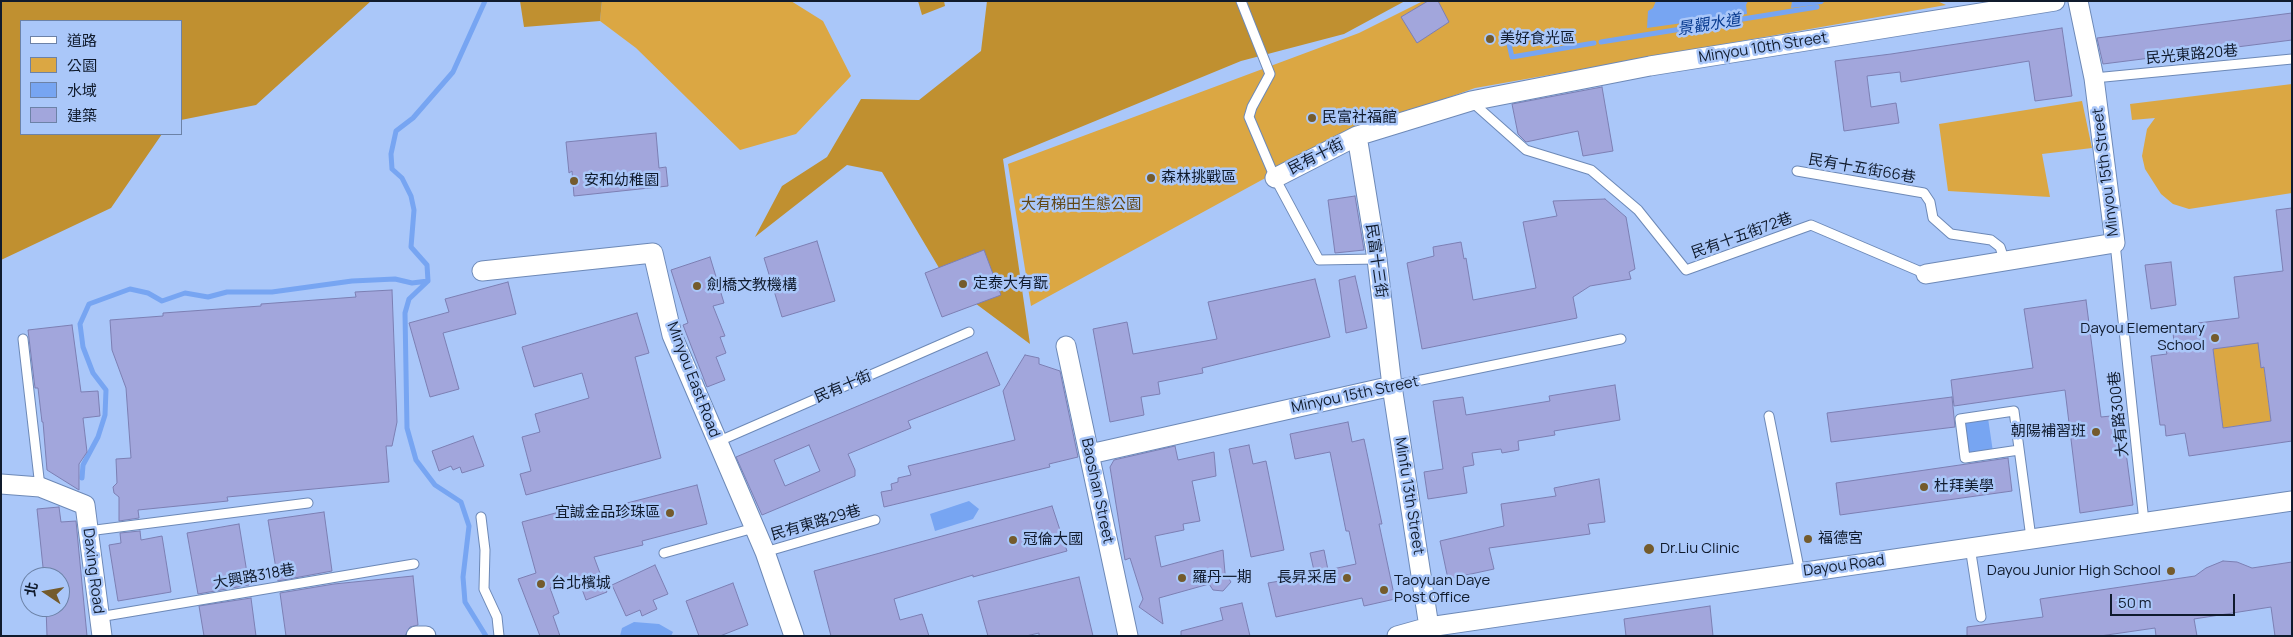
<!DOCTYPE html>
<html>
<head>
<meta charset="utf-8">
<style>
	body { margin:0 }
	#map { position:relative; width:2293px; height:637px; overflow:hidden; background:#aac7f9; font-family:Manrope,"Noto Sans TC",sans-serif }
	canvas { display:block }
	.frame { position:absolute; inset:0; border:2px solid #101b2d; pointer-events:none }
	.legend { position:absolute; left:20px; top:20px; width:162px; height:115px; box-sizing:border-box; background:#aac7f9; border:1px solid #6c82a7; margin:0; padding:6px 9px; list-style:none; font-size:15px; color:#101b2d }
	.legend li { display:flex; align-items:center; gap:10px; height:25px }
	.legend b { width:25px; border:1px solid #6c82a7 }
	.north { position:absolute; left:20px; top:567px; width:50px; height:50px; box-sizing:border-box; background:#aac7f9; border:1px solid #6c82a7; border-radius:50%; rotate:282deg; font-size:14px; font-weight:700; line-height:20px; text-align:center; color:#101b2d }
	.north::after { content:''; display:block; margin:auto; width:18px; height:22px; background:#745b2c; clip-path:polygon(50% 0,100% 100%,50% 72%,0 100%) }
	.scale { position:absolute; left:2110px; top:594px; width:125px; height:22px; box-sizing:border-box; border:2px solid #101b2d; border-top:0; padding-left:6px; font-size:15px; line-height:18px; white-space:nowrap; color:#101b2d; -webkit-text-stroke:4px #aac7f9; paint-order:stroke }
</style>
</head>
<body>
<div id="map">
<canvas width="2293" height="637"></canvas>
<div class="frame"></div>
<ul class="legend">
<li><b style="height:6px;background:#fff"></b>道路</li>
<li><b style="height:14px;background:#dba743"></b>公園</li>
<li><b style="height:14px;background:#77a5f2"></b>水域</li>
<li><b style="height:14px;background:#a2a6dc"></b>建築</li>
</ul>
<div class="north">北</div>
<div class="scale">50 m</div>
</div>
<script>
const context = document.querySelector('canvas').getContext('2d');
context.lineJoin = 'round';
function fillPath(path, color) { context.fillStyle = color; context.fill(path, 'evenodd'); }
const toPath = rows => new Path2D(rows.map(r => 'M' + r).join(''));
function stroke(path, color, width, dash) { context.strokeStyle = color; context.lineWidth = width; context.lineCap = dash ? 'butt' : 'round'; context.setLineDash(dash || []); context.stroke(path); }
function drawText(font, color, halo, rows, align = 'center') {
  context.font = font + ' Manrope,"Noto Sans TC",sans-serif'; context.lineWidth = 5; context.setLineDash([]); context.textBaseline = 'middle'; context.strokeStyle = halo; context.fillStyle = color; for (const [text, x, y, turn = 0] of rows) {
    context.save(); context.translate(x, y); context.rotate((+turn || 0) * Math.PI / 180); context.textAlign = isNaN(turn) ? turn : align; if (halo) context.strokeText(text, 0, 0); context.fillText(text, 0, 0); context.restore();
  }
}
fillPath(toPath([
	[602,1,791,1,823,21,851,76,796,134,740,150,636,48,600,21],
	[1423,1,1937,1,1946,5,1475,88,1346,134,1031,306,1008,164,1359,33],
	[2292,84,2292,193,2189,209,2173,204,2161,194,2145,169,2142,156,2147,129,2155,118,2132,120,2130,104],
	[2082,101,2092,148,2042,154,2050,197,1948,191,1939,124],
	[2261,342,2262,368,2264,367,2271,421,2223,428,2213,349]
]), '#dba743');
fillPath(toPath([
	[1,1,371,1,256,105,181,120,181,21,21,21,21,134,162,134,111,208,1,260],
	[520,1,602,1,600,21,524,27],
	[918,1,944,1,945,6,922,15],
	[987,1,1405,1,1344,34,1241,61,1003,159,1030,344,948,283,882,172,847,165,755,237,782,186,827,157,861,99,919,100,981,51]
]), '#c09030');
fillPath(toPath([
	[1656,1,1748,1,1746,5,1747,14,1647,28,1648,11,1653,8],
	[1792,1,1824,1,1824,2,1822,4,1791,8],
	[1988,418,1993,452,1968,455,1963,421],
	[969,501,979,509,973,519,935,531,930,514],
	[634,622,659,624,673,632,671,636,620,636,622,628]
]), '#77a5f2');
stroke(toPath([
	[485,1,453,72,413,118,396,131,391,154,392,169,402,178,411,196,414,210,411,247,427,265,428,281,409,299,405,313,407,428,416,460,435,485,461,502,469,526,463,577,465,602,486,636],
	[1601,42,1817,7],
	[1509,44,1512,57,1594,43],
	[82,478,83,465,98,437,105,415,106,390,93,373,83,347,80,324,89,304,130,289,148,293,162,301,185,293,208,297,227,292,272,292,352,281,395,279,412,283,428,281]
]), '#77a5f2', 5);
const building = toPath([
	[1428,1,1438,1,1449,22,1417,43,1401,17,1428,1],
	[2292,13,2292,40,2103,64,2097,38,2292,13],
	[2062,28,2072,96,2035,101,2029,61,1901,82,1900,72,1867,76,1871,107,1896,103,1899,123,1844,131,1835,61,1891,54,2062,28],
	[1602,87,1613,151,1583,156,1578,131,1526,142,1518,134,1512,104,1602,87],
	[656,133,659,168,666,167,668,186,574,196,572,171,569,173,566,142,656,133],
	[1355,196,1364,250,1335,253,1328,200,1355,196],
	[1605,199,1626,217,1635,269,1629,272,1631,279,1590,286,1573,297,1577,318,1422,349,1407,263,1434,256,1433,247,1461,242,1464,259,1466,258,1473,300,1536,288,1523,222,1557,216,1553,201,1605,199],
	[2292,208,2292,441,2189,456,2185,433,2166,436,2165,425,2160,425,2151,356,2167,354,2166,351,2175,350,2173,333,2199,330,2198,323,2239,318,2234,277,2283,271,2276,210,2292,208],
	[2258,343,2261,368,2264,367,2271,421,2223,428,2213,349,2258,343],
	[817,241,835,301,782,317,764,258,817,241],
	[984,250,1001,295,942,317,925,273,984,250],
	[710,257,724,303,713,306,725,336,720,337,726,353,716,357,725,380,707,387,683,325,688,323,671,270,710,257],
	[2171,262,2176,305,2151,309,2145,265,2171,262],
	[1355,276,1367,328,1346,333,1339,280,1355,276],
	[1315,279,1330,337,1202,368,1203,373,1158,382,1160,394,1141,397,1144,415,1110,422,1093,329,1127,322,1133,354,1217,339,1208,302,1315,279],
	[508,282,516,314,443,333,459,389,430,397,409,323,449,312,445,299,508,282],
	[392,290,397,422,392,446,386,446,389,482,227,497,228,501,138,510,139,518,119,521,119,497,114,493,113,487,117,483,116,459,131,458,126,388,112,350,110,320,163,316,163,313,261,306,261,304,356,297,355,292,392,290],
	[2086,300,2101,417,2121,415,2133,505,2080,513,2065,390,1954,406,1951,380,2033,368,2024,309,2086,300],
	[637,313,649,353,635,357,661,458,526,495,520,474,531,471,522,437,540,432,535,414,589,398,582,373,534,387,522,347,637,313],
	[72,325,81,392,98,391,100,416,83,418,87,452,79,464,79,490,47,470,43,422,42,422,38,388,35,388,28,330,72,325],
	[987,352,1000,385,908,421,911,428,848,454,855,470,855,476,762,515,736,457,987,352],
	[809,445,820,471,785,486,774,460,809,445],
	[1025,355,1039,358,1039,364,1060,371,1078,457,1049,464,1050,467,884,507,881,492,892,490,891,484,898,482,898,478,911,475,908,466,1015,440,1003,391,1025,355],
	[1615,385,1620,420,1554,431,1555,435,1518,441,1519,450,1502,453,1501,449,1472,453,1474,465,1463,467,1467,493,1428,499,1424,472,1443,469,1433,401,1463,397,1466,415,1550,401,1549,396,1615,385],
	[1952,397,1955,427,1831,442,1827,413,1952,397],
	[1348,422,1352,442,1364,439,1382,524,1379,524,1395,599,1364,606,1362,598,1276,617,1268,583,1315,575,1310,553,1324,550,1328,570,1356,564,1349,531,1346,531,1330,452,1295,459,1290,434,1348,422],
	[473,436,484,466,462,473,460,467,453,470,451,466,439,471,432,451,473,436],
	[1249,445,1253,464,1266,461,1284,550,1251,557,1229,449,1249,445],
	[1175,446,1178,460,1214,452,1216,476,1192,481,1200,521,1183,524,1184,530,1155,536,1161,567,1223,550,1225,573,1231,582,1223,591,1213,590,1209,584,1159,598,1163,624,1139,607,1143,599,1130,558,1125,560,1110,467,1114,460,1175,446],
	[2008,458,2012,491,1840,515,1836,483,2008,458],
	[1599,479,1605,522,1588,524,1590,534,1489,548,1494,569,1448,579,1440,541,1504,526,1501,504,1556,496,1554,488,1599,479],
	[697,485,707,524,642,541,643,545,594,557,607,592,586,600,578,578,550,588,559,613,553,616,560,636,540,636,518,579,536,573,522,522,563,511,565,519,697,485],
	[1052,506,1067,551,973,577,973,575,894,599,900,620,922,614,929,636,831,636,814,571,1052,506],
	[59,507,61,522,76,521,87,636,47,636,46,607,60,607,60,577,44,577,37,509,59,507],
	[324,512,332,571,278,581,268,520,324,512],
	[239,524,249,585,198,594,187,533,239,524],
	[140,531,141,540,162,536,171,592,118,601,109,545,121,543,120,533,140,531],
	[2223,561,2237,562,2252,568,2292,562,2292,636,2275,636,2271,607,2194,619,2197,636,2156,636,2155,628,2100,636,1967,636,1967,627,2043,617,2040,599,2195,576,2206,568,2223,561],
	[655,565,668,594,653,600,657,609,642,616,640,610,626,616,612,585,655,565],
	[413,576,418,625,410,627,405,636,286,636,280,593,334,584,413,576],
	[1079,577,1093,636,1039,636,1039,633,1026,636,988,636,978,601,1079,577],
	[733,583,748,625,720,636,699,636,686,601,733,583],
	[251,598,256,636,204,636,199,606,251,598],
	[1242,603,1250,636,1181,636,1181,631,1223,620,1220,608,1242,603],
	[1710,606,1713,636,1626,636,1624,619,1710,606]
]);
fillPath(building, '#a2a6dc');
stroke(building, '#7c7fb3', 1);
const lane = toPath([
	[1241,1,1270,74,1252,107,1249,117,1275,178,1319,260,1377,259],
	[2094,78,2292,59],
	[1472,102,1526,150,1591,170,1638,210,1686,270,1811,225,1926,274],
	[1797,171,1924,193,1930,202,1933,218,1951,234,1991,240,2000,247,2005,262],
	[2115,243,2144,522],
	[23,339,40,487],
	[1392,386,1621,339],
	[1769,416,1800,573],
	[717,442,969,332],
	[2019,450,1965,458,1960,419,2014,411,2031,538],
	[481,517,485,550,484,589,497,617,499,636],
	[88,531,308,503],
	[1970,547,1981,617],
	[765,552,875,520],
	[664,553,754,528],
	[99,617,414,564]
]);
const street = toPath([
	[1357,136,1377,259,1392,386,1429,627],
	[1275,178,1357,136,1471,101,1650,66,2055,1],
	[482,271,653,253,672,335,765,552,794,636],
	[1926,274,2115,243,2094,78,2078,1],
	[1066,346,1128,636],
	[1090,454,1392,386],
	[1,484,40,487,85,505,102,636],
	[416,636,426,636],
	[1397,636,1429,627,2292,501]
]);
stroke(lane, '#6d89b7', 11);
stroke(street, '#6d89b7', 21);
stroke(lane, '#fff', 9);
stroke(street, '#fff', 19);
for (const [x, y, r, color] of [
	[1490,39,5,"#745b2c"],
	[1312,118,5,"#745b2c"],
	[1151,178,5,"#745b2c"],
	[574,181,5,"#745b2c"],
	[963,284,5,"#745b2c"],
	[697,286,5,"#745b2c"],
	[2215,338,5,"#745b2c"],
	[2096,432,5,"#745b2c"],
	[1924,487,5,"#745b2c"],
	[670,513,5,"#745b2c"],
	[1808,539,5,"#745b2c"],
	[1013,540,5,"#745b2c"],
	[1649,549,6,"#745b2c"],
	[2171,571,5,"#745b2c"],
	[1182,578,5,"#745b2c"],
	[1347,578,5,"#745b2c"],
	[541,584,5,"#745b2c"],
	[1384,590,5,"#745b2c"]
]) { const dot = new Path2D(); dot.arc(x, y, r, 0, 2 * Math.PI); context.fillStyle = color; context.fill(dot); stroke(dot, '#aac7f9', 2); }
drawText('15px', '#101b2d', '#aac7f9', [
	["美好食光區",1500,39],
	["民富社福館",1322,118],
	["森林挑戰區",1161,178],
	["安和幼稚園",584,181],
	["定泰大有翫",973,284],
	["劍橋文教機構",707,286],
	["Dayou Elementary",2205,329,"right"],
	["School",2205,346,"right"],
	["朝陽補習班",2086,432,"right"],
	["杜拜美學",1934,487],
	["宜誠金品珍珠區",660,513,"right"],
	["福德宮",1818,539],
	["冠倫大國",1023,540],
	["Dr.Liu Clinic",1660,549],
	["Dayou Junior High School",2161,571,"right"],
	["羅丹一期",1192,578],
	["長昇采居",1337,578,"right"],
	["Taoyuan Daye",1394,581],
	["Post Office",1394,598],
	["台北檳城",551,584]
], 'left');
drawText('15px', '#101b2d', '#aac7f9', [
	["Minyou 10th Street",1763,48,-9],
	["民光東路20巷",2192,55,-5],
	["民有十街",1316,157,-27],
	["民有十五街66巷",1862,169,10],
	["Minyou 15th Street",2106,172,-97],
	["民有十五街72巷",1742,236,-20],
	["民富十三街",1376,261,82],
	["Minyou East Road",693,380,69],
	["民有十街",843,387,-23],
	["Minyou 15th Street",1355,395,-12],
	["大有路300巷",2119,414,-96],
	["Baoshan Street",1097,491,78],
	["Minfu 13th Street",1409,496,81],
	["民有東路29巷",816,523,-16],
	["Dayou Road",1844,566,-8],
	["Daxing Road",93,571,83],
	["大興路318巷",254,577,-10]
]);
drawText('15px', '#604614', '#aac7f9', [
	["大有梯田生態公園",1081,205]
]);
drawText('italic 16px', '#093b8f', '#aac7f9', [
	["景觀水道",1709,25,-9]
]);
</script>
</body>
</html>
